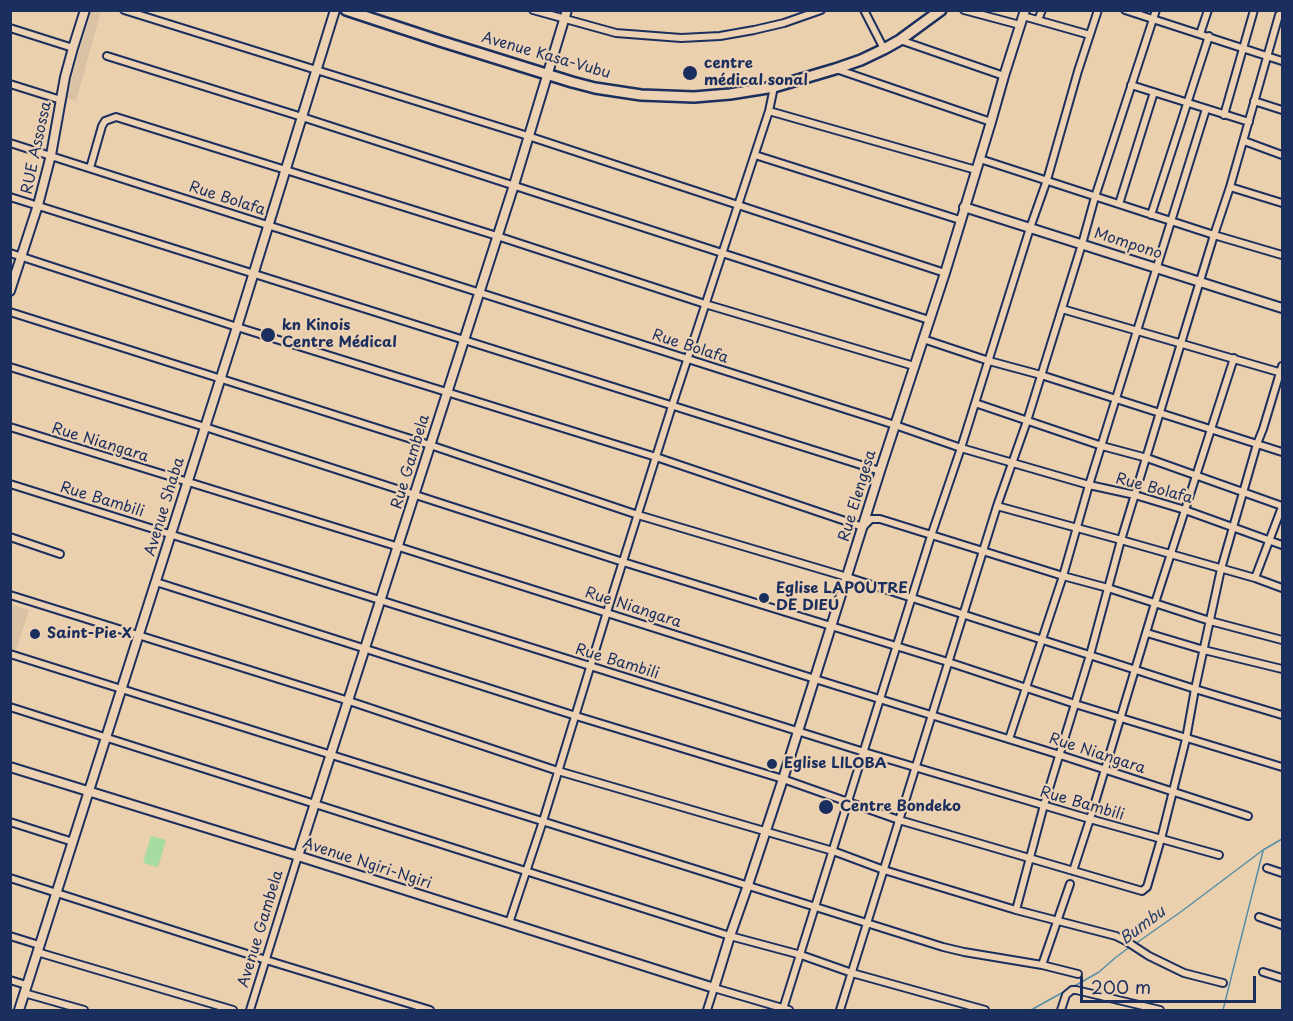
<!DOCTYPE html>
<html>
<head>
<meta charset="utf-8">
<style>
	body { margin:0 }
	#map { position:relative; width:1293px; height:1021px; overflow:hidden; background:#ebd0ae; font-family:"Playpen Sans",sans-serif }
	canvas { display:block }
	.frame { position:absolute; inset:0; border:12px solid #1b2f5e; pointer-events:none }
	.scale { position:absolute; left:1080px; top:976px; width:176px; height:27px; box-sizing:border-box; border:3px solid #1b2f5e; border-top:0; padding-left:8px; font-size:18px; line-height:21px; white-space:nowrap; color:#1b2f5e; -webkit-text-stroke:4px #ecd1b3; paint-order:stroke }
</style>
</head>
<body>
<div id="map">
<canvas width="1293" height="1021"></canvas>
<div class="frame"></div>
<div class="scale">200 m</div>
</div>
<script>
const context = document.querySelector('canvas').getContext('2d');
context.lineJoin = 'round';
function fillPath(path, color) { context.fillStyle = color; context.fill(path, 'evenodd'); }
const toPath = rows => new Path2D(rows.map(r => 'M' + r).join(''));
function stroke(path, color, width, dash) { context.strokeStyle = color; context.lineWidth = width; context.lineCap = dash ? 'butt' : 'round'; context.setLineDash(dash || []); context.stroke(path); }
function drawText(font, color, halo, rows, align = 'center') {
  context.font = font + ' "Playpen Sans",sans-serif'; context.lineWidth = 4.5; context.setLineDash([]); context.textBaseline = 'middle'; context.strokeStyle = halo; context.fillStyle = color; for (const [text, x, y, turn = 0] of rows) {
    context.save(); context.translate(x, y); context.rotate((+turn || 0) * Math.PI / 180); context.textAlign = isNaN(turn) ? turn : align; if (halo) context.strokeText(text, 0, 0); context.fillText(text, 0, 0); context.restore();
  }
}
fillPath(toPath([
	[91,11,101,11,76,101,66,98],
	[10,604,29,610,16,650,11,648]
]), '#d9c3a4');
fillPath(toPath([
	[151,836,166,840,158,867,143,863]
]), '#a6dc9f');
stroke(toPath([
	[1135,944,1182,911,1263,850,1282,839],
	[1071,988,1099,972,1115,958,1131,946],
	[1031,1010,1067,990],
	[1223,1010,1263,851]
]), '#568ea7', 1.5);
const minor = toPath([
	[124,10,528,136,945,273],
	[533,10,616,33,681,38,720,36,754,30,784,23,821,10],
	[864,10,884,49],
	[964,10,1020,25],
	[1125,10,1282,61],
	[1023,16,1090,35],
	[1038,20,1042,10],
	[10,28,73,48],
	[1200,34,1208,10],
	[900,40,1004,76],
	[107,56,302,117,929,320],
	[836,69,991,122],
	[10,84,61,100],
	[1131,85,1249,122],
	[1254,101,1282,110],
	[769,111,976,170],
	[1224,115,1254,10],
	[1244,141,1282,155],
	[10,143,895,425,961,448,1089,485,1135,495,1185,510,1282,545],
	[755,155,960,220],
	[980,159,1214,235,1282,255],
	[90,168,102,126,105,121,116,117,497,236,705,304,914,366],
	[1230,187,1282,203],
	[10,197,880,471],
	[1119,204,1154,92],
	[1151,215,1209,36],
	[10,253,237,327,656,457,863,527,871,519,880,519,1063,576,1108,588,1210,621,1282,640],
	[1062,309,1282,373],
	[10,312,430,445,638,515,847,577,1195,689,1282,715],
	[923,339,989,361,1041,375,1282,452],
	[10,367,205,427,623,562,948,662,1075,704,1282,767],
	[975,403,1102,446,1147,458,1282,506],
	[10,427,399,547,815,679,1060,755,1248,816],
	[10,484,864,752,1090,819,1219,855],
	[997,506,1121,540,1255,578,1282,588],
	[10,537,60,554],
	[1255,578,1282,507],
	[156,582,576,716,783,779,899,820,1142,891,1147,887,1161,839,1186,739,1195,689,1221,569,1257,444,1263,429,1282,366],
	[10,595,349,701,558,771,833,851,884,870,1016,910,1116,936,1126,941,1149,956,1184,973,1223,983],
	[1147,633,1204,650,1282,669],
	[10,654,943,947,964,952,1042,965,1078,974],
	[10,707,730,936,801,955,852,973,985,1010],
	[1009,739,1063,576,1089,485,1206,109],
	[10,822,73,842],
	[1267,868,1282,873],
	[1073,871,1090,819,1155,603,1234,358],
	[10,878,266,960,430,1010],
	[1016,910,1044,805,1090,655,1121,540,1214,235,1230,187,1279,15,1282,13],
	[1259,917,1282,925],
	[509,923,543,821,607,612,672,406,769,111,774,87],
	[10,936,39,945],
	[37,952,233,1010],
	[1042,965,1070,884],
	[1263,972,1282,978],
	[10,980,26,985],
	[24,993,84,1010],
	[783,1009,931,536,961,448,1030,228,1047,180,1078,71,1098,10],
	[250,1010,298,856],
	[707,1010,714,988,789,1010],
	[840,1010,997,506,1027,421,1082,244,1095,197,1156,10],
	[1061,1010,1066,995,1072,990,1076,990,1160,1010]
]);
const tertiary = toPath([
	[964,207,1282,308],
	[10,291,38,205,51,155,65,77,73,48,85,10],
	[10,767,298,856,714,988,730,936,748,885,783,779,880,471,945,273,991,122,1004,76,1025,10],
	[298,856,514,185,567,10],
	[19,1010,237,327,335,10]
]);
const primary = toPath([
	[346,10,440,41,572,82,595,88,641,95,694,97,730,94,774,87,835,69,861,60,884,49,900,40,941,10]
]);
stroke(minor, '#1b2f5e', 10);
stroke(tertiary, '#1b2f5e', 12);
stroke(primary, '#1b2f5e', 14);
stroke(minor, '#ecd1b3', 6);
stroke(tertiary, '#ecd1b3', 8);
stroke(primary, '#ecd1b3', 9);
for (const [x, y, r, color] of [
	[690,73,8,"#1b2f5e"],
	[268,335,8,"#1b2f5e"],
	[764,598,6,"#1b2f5e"],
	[35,634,6,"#1b2f5e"],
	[772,764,6,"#1b2f5e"],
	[826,807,8,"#1b2f5e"]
]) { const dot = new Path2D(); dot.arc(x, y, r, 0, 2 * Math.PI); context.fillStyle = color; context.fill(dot); stroke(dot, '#ecd1b3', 2); }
drawText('15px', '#1b2f5e', '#ecd1b3', [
	["Avenue Kasa-Vubu",546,56,16],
	["RUE Assossa",37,148,-78],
	["Rue Bolafa",227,199,18],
	["Mompono",1128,244,18],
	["Rue Bolafa",690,347,18],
	["Rue Niangara",100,443,17],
	["Rue Gambela",411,462,-73],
	["Rue Bolafa",1154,489,15],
	["Rue Elengesa",858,496,-73],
	["Rue Bambili",102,500,17],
	["Avenue Shaba",165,507,-73],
	["Rue Niangara",633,608,18],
	["Rue Bambili",617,662,17],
	["Rue Niangara",1097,754,18],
	["Rue Bambili",1082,804,16],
	["Avenue Ngiri-Ngiri",367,864,18],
	["Avenue Gambela",261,929,-73]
]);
drawText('bold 15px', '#1b2f5e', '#ecd1b3', [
	["centre",704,64],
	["médical sonal",704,81],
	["kn Kinois",282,326],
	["Centre Médical",282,343],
	["Eglise LAPOUTRE",776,589],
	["DE DIEU",776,606],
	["Saint-Pie X",47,634],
	["Eglise LILOBA",784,764],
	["Centre Bondeko",840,807]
], 'left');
drawText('italic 16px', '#253f6a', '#ecd1b3', [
	["Bumbu",1143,926,-37]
]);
</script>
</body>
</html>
